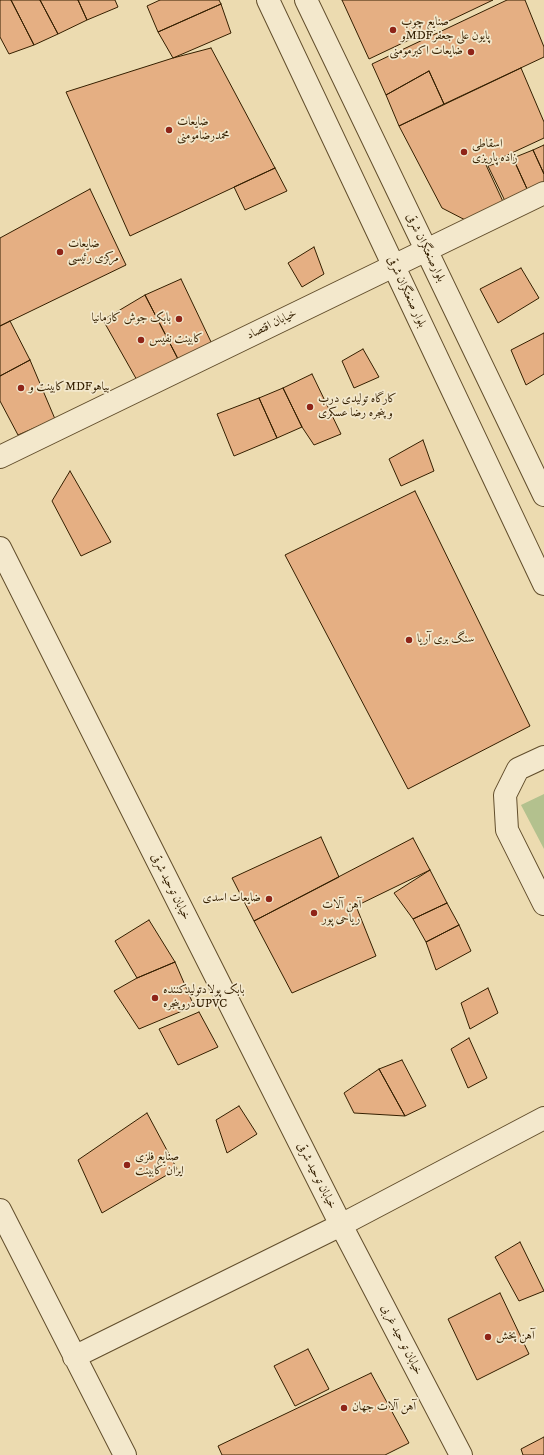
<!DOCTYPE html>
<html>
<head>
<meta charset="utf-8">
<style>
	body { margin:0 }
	canvas { display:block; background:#ecdbb0 }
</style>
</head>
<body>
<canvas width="544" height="1455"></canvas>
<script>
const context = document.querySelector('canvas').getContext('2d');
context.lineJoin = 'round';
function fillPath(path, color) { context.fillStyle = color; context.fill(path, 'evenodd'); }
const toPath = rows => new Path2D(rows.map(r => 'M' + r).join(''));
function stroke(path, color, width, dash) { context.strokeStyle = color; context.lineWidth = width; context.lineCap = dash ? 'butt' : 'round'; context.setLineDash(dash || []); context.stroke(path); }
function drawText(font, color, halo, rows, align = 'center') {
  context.font = font + ' "IM FELL DW Pica",Amiri,serif'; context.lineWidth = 3.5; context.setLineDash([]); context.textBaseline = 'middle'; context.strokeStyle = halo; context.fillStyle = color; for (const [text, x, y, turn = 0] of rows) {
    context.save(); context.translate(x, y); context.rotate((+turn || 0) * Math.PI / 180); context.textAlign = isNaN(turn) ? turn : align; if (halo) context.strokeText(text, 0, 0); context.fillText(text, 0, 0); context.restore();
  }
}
fillPath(toPath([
	[544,794,544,849,521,805]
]), '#b3c18e');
const building = toPath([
	[0,0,11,0,34,45,9,54,0,37,0,0],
	[11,0,40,0,58,34,34,45,11,0],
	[40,0,78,0,87,20,58,34,40,0],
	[78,0,115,0,118,7,87,20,78,0],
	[160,0,219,0,221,4,158,32,147,6,160,0],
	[342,0,493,0,369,59,342,0],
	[507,0,525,0,544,47,544,57,444,104,429,71,386,95,372,64,507,0],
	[221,4,231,33,173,58,158,32,221,4],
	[211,48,275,168,130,236,66,92,173,58,211,48],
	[521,68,544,122,544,138,486,165,506,208,473,224,442,208,399,126,521,68],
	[429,71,444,104,399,126,386,95,429,71],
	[544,145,544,174,533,150,544,145],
	[533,150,544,174,544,185,528,191,513,158,533,150],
	[513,158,528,191,505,201,488,166,513,158],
	[275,168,287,191,245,210,234,187,275,168],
	[90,189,126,265,0,326,0,238,90,189],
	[314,247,324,274,302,287,288,263,314,247],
	[521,268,539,298,498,323,480,289,521,268],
	[181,279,212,344,178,359,145,295,181,279],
	[145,295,178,359,138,382,103,320,145,295],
	[10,321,30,360,0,376,0,326,10,321],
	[544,333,544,374,526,385,511,350,544,333],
	[363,349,379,377,354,388,342,361,363,349],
	[30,360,55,419,18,435,0,401,0,376,30,360],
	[312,374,341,434,314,445,302,427,283,388,312,374],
	[283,388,302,427,277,438,259,398,283,388],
	[259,398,277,438,234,456,217,414,259,398],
	[423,440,434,471,401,486,389,459,423,440],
	[70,471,111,542,81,556,52,501,70,471],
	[415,491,530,726,408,789,285,555,415,491],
	[321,837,339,877,254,921,232,878,321,837],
	[413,838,430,870,356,906,376,956,292,993,254,921,413,838],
	[430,870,447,903,413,919,394,893,430,870],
	[447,903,459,925,426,942,413,919,447,903],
	[149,920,175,962,137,978,115,941,149,920],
	[459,925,471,951,436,970,426,942,459,925],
	[175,962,194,1006,139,1029,114,991,137,978,175,962],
	[488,988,498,1013,470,1029,461,1003,488,988],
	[199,1012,218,1047,178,1065,159,1029,199,1012],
	[469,1038,487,1078,468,1088,451,1049,469,1038],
	[402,1060,426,1106,405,1116,379,1069,402,1060],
	[379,1069,405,1116,354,1113,344,1093,379,1069],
	[239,1106,257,1134,227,1153,216,1120,239,1106],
	[147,1113,177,1169,102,1213,78,1160,147,1113],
	[520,1242,544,1291,519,1301,495,1257,520,1242],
	[500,1293,529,1354,477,1380,448,1319,500,1293],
	[308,1349,329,1389,295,1406,274,1366,308,1349],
	[371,1373,409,1443,385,1455,222,1455,218,1446,371,1373],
	[544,1437,544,1455,523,1455,521,1449,544,1437]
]);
fillPath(building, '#e5af83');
stroke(building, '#341f00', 1);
const minor = toPath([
	[268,0,544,584],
	[306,0,544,495],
	[0,457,544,193],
	[0,548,341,1225,461,1455],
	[544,757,518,769,505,795,507,830,544,904],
	[0,1210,125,1455],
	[74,1357,341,1225,544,1118]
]);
stroke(minor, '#624e2c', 24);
stroke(minor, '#f3e8cc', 22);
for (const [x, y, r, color] of [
	[393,30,4,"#8f2418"],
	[471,52,4,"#8f2418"],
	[169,130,4,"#8f2418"],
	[464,152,4,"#8f2418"],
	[60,252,4,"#8f2418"],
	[179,319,4,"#8f2418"],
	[141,340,4,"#8f2418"],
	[21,388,4,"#8f2418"],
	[310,407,4,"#8f2418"],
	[409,640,4,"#8f2418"],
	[269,899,4,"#8f2418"],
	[314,913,4,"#8f2418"],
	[155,998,4,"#8f2418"],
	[127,1165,4,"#8f2418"],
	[488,1337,4,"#8f2418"],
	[344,1408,4,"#8f2418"]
]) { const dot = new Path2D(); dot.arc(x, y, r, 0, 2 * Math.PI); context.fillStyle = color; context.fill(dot); stroke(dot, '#f3e8cc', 1.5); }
drawText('12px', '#341f00', '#f3e8cc', [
	["صنایع چوب",401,23],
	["وMDFپایون علی جعفر",401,37],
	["ضایعات اکبرمومنی",463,52,"right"],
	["ضایعات",177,123],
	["محمدرضامومنی",177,137],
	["اسقاطی",472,145],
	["زاده پاریزی",472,159],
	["ضایعات",68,245],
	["مرکزی رئیسی",68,259],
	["بابک جوش کارمانیا",171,319,"right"],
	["کابینت نفیس",149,340],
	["کابینت وMDFبیاهو",29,388],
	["کارگاه تولیدی درب",318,400],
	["و پنجره رضا عسکری",318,414],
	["سنگ بری آریا",417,640],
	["ضایعات اسدی",261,899,"right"],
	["آهن آلات",322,906],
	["ریاحی پور",322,920],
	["بابک پولادتولیدکننده",163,991],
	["دروپنجرهUPVC",163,1005],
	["صنایع فلزی",135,1158],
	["ایران کابینت",135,1172],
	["آهن پخش",496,1337],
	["آهن آلات جهان",352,1408]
], 'left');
drawText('12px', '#341f00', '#f3e8cc', [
	["بلوارصنعتگران شرقی",425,248,64],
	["بلوار صنعتگران شرقی",406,292,65],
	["خیابان اقتصاد",272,325,-26],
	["خیابان توحید شرقی",170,887,63],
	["خیابان توحید شرقی",316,1176,63],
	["خیابان تو حید غربی",401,1340,63]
]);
</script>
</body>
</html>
